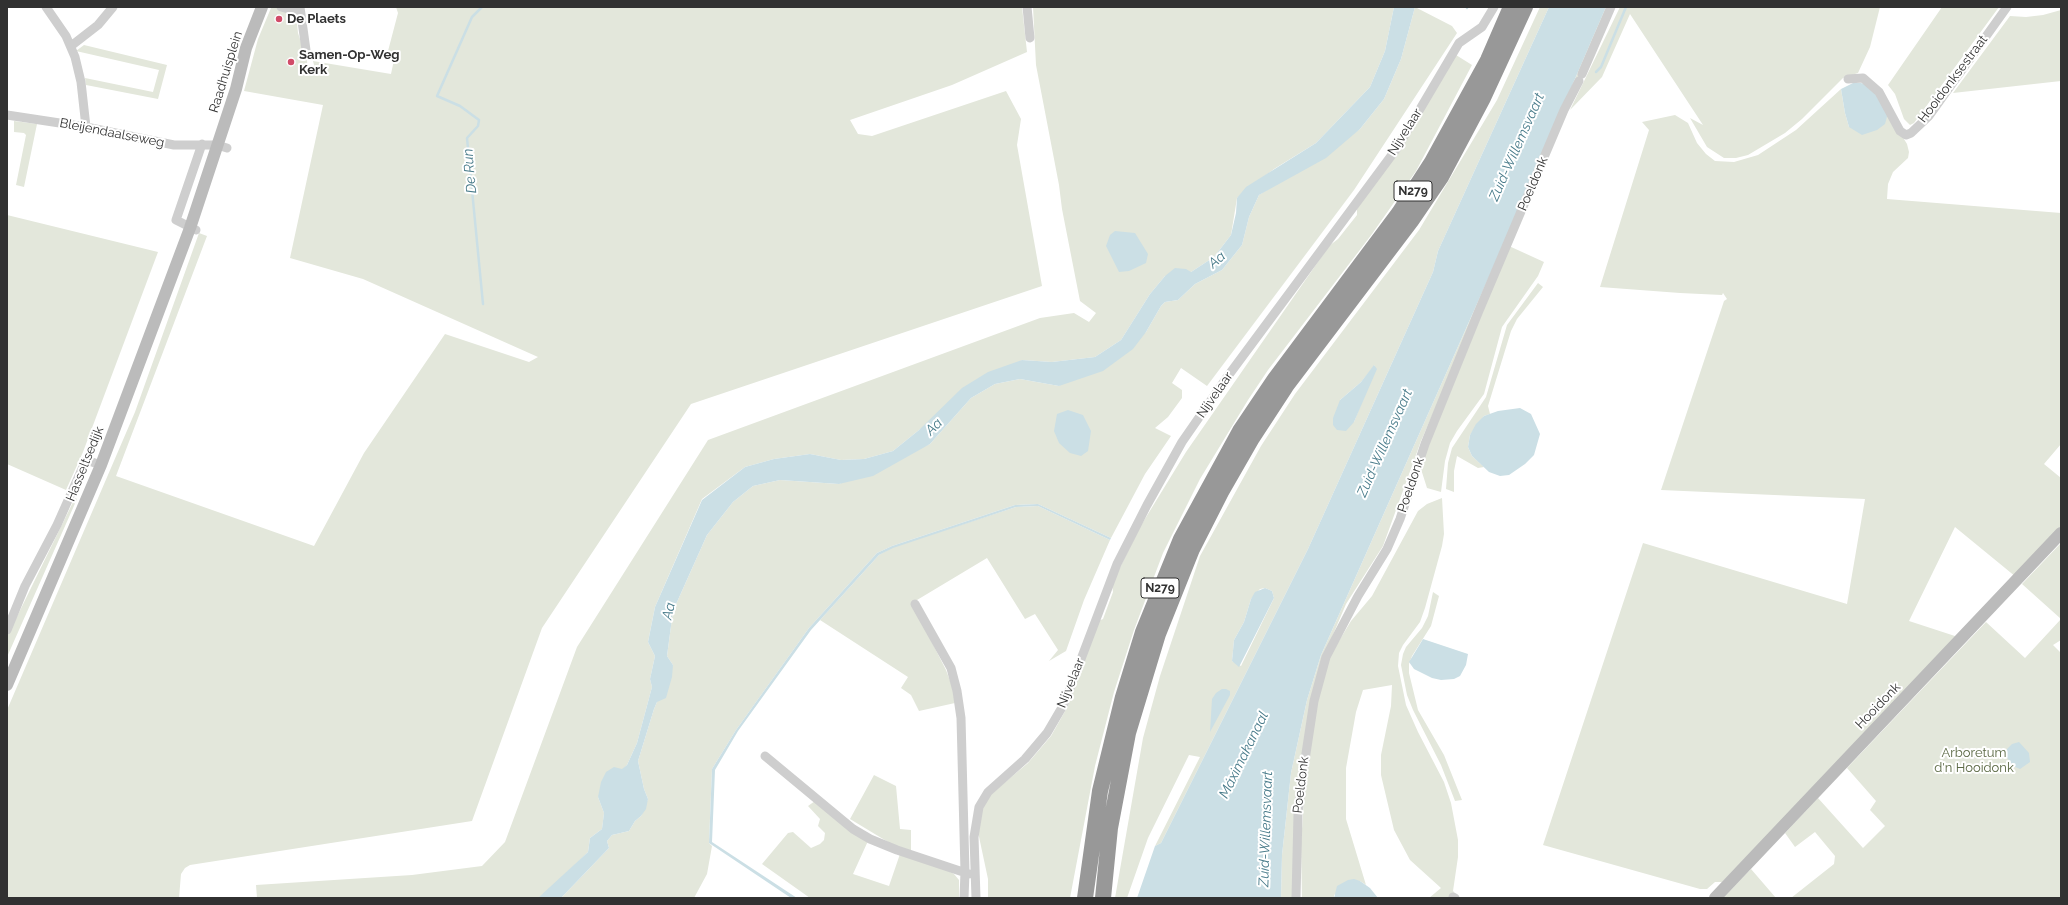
<!DOCTYPE html>
<html>
<head>
<meta charset="utf-8">
<style>
	body { margin:0 }
	#map { position:relative; width:2068px; height:905px; overflow:hidden; background:#fff; font-family:Raleway,sans-serif }
	canvas { display:block }
	.frame { position:absolute; inset:0; border:8px solid #313131; pointer-events:none }
</style>
</head>
<body>
<div id="map">
<canvas width="2068" height="905"></canvas>
<div class="frame"></div>
</div>
<script>
const context = document.querySelector('canvas').getContext('2d');
context.lineJoin = 'round';
function fillPath(path, color) { context.fillStyle = color; context.fill(path, 'evenodd'); }
const toPath = rows => new Path2D(rows.map(r => 'M' + r).join(''));
function stroke(path, color, width, dash) { context.strokeStyle = color; context.lineWidth = width; context.lineCap = dash ? 'butt' : 'round'; context.setLineDash(dash || []); context.stroke(path); }
function drawText(font, color, halo, rows, align = 'center') {
  context.font = font + ' Raleway,sans-serif'; context.lineWidth = 4; context.setLineDash([]); context.textBaseline = 'middle'; context.strokeStyle = halo; context.fillStyle = color; for (const [text, x, y, turn = 0] of rows) {
    context.save(); context.translate(x, y); context.rotate((+turn || 0) * Math.PI / 180); context.textAlign = isNaN(turn) ? turn : align; if (halo) context.strokeText(text, 0, 0); context.fillText(text, 0, 0); context.restore();
  }
}
fillPath(toPath([
	[275,7,296,14,298,33,307,60,308,75,316,73,313,61,391,74,395,55,388,51,398,13,396,7,1022,7,1027,52,952,85,850,120,858,134,872,136,1006,91,1021,119,1017,145,1042,286,691,404,542,628,472,821,190,865,185,868,181,874,179,898,7,898,7,710,135,412,199,233,207,236,116,476,314,546,364,453,445,334,529,362,538,357,363,279,290,258,323,105,244,91,258,39,271,8],
	[1033,7,1394,7,1385,51,1370,87,1316,143,1274,169,1237,198,1231,235,1214,257,1191,272,1165,276,1150,294,1121,340,1095,357,1052,362,1022,360,919,430,893,451,864,459,841,460,810,454,774,459,745,467,702,499,655,607,648,642,655,656,650,679,652,687,637,743,627,765,598,797,604,813,602,829,590,838,588,852,546,893,538,898,257,898,256,885,412,875,482,866,505,842,577,647,708,440,1040,318,1074,313,1089,322,1096,313,1080,301,1062,209,1059,185,1036,65],
	[1415,7,1452,26,1457,33,1354,190,1207,386,1181,368,1172,383,1182,390,1182,398,1168,417,1155,428,1171,436,1145,474,1111,538,1038,504,1015,505,892,546,877,553,809,628,736,730,712,769,709,843,712,846,707,874,694,898,561,898,609,848,607,841,612,835,629,831,635,821,641,816,648,799,644,789,638,761,654,709,673,665,667,656,673,611,707,535,733,502,753,486,780,480,839,484,930,444,971,398,995,384,1020,379,1059,386,1146,332,1161,306,1165,302,1178,300,1195,284,1222,270,1242,245,1249,217,1259,195,1360,129,1384,99,1401,59],
	[1540,7,1549,7,1438,251,1433,272,1308,549,1161,843,1155,846,1200,757,1189,755,1148,838,1127,898,1115,898,1143,738,1160,676,1200,556,1261,446,1295,394,1419,230,1497,100],
	[1375,365,1361,404,1354,422,1340,400,1361,382],
	[1265,588,1272,591,1274,598,1241,666,1232,661,1234,640,1244,622,1251,599,1260,589],
	[1606,7,1610,7,1421,441,1383,546,1346,604,1324,656,1312,700,1293,898,1281,898,1282,855,1291,773,1307,700,1321,655,1508,234],
	[1620,7,1880,7,1870,47,1858,73,1843,78,1802,119,1785,133,1748,155,1736,158,1724,158,1707,147,1690,118,1703,125,1630,14,1602,77,1570,110],
	[1942,7,1999,7,1914,123,1910,125,1904,119,1895,94,1888,85],
	[2061,10,2061,81,1953,93,2010,16,2026,17,2043,15],
	[84,45,167,65,158,99,86,85,85,78,153,92,159,70,76,51],
	[1456,55,1472,65,1416,171,1372,234,1268,370,1248,400,1200,479,1163,553,1134,630,1114,692,1095,766,1070,898,988,898,988,879,978,832,983,807,991,794,1028,763,1051,736,1068,706,1098,621,1103,619,1113,592,1112,584,1140,527,1186,452,1329,246,1338,239,1357,215,1357,209],
	[1841,89,1845,113,1849,127,1888,113,1907,144,1909,152,1908,158,1893,172,1888,184,1887,199,2061,213,2061,444,2044,464,2061,478,2061,527,2016,577,1955,527,1909,621,1958,637,1722,882,1715,882,1707,889,1700,889,1543,845,1643,543,1847,604,1865,499,1661,490,1724,301,1727,299,1723,293,1722,295,1680,293,1600,287,1649,130,1642,122,1675,115,1688,123,1697,143,1706,154,1715,161,1734,162,1758,155,1796,130],
	[14,121,37,124,24,187,16,185,26,135,24,133,14,132],
	[7,215,158,252,83,452,66,490,7,464],
	[1509,246,1544,262,1538,276,1502,327,1484,394,1457,431,1450,443,1445,461,1441,492,1427,488,1420,466],
	[1538,283,1543,287,1517,319,1511,331,1488,406,1490,414,1484,416,1470,435,1468,447,1472,456,1484,467,1478,468,1457,456,1454,471,1454,492,1446,489,1448,463,1452,448,1486,397,1507,325],
	[75,498,77,499,7,657,7,637],
	[1442,498,1444,534,1442,546,1425,608,1420,622,1403,645,1399,653,1398,666,1406,705,1418,732,1444,782,1451,803,1458,840,1458,857,1453,891,1458,896,1457,898,1429,898,1441,888,1410,860,1394,830,1381,775,1381,755,1391,706,1392,685,1363,690,1356,712,1346,768,1346,819,1366,885,1360,881,1334,895,1334,898,1302,898,1301,844,1304,799,1315,713,1327,661,1351,621,1372,596,1418,511,1427,504],
	[1038,506,1110,540,1084,600,1066,651,1049,661,1058,650,1035,614,1025,619,987,558,912,603,946,670,952,686,955,703,919,711,911,695,901,688,908,677,820,620,879,555,893,547,1016,507],
	[2061,543,2061,640,2053,645,2061,653,2061,898,1791,898,1834,864,1835,856,1815,832,1795,847,1785,833,1818,798,1863,848,1885,826,1870,810,1876,801,1847,768,1986,622,2025,658,2061,619,2022,584],
	[1433,592,1439,596,1431,626,1412,656,1409,664,1409,673,1418,710,1444,755,1462,800,1455,801,1441,765,1413,710,1407,695,1401,665,1403,654,1406,647,1422,628,1428,616],
	[874,775,896,786,900,829,911,830,911,851,893,845,850,819],
	[815,801,868,841,853,874,889,886,900,854,943,868,954,874,959,880,959,898,810,898,762,864,788,833,793,832,811,848,820,844,824,840,825,833,818,826,820,819,808,806],
	[1751,869,1776,898,1723,898]
]), '#e3e7db');
fillPath(toPath([
	[1394,7,1415,7,1401,59,1384,99,1360,129,1326,158,1259,195,1249,217,1242,245,1222,270,1195,284,1178,300,1165,302,1161,306,1146,332,1133,349,1103,371,1059,386,1020,379,995,384,971,398,930,444,873,476,839,484,780,480,753,486,733,502,707,535,673,611,667,656,673,665,672,677,666,698,657,702,654,709,638,761,644,789,648,799,646,809,641,816,635,821,629,831,612,835,607,841,609,848,561,898,538,898,588,852,590,838,602,829,604,813,598,797,601,782,606,772,614,767,622,769,627,765,637,743,652,687,650,679,655,656,648,642,655,607,702,500,745,467,774,459,810,454,841,460,864,459,893,451,919,430,962,388,988,372,1022,360,1052,362,1095,357,1121,340,1150,294,1165,276,1175,268,1186,269,1191,272,1214,257,1231,235,1236,213,1237,198,1246,187,1316,143,1370,87,1385,51],
	[1549,7,1606,7,1508,234,1321,655,1307,700,1291,773,1282,855,1281,898,1137,898,1155,846,1161,843,1308,549,1433,272,1438,251],
	[1853,83,1861,83,1867,85,1876,93,1888,113,1885,124,1877,130,1862,135,1849,127,1845,113,1841,89],
	[1115,231,1135,233,1148,254,1146,263,1129,271,1119,272,1106,246,1110,235],
	[1374,365,1377,369,1354,422,1346,431,1337,430,1333,425,1333,418,1340,400,1361,382],
	[1520,408,1531,414,1540,434,1534,455,1525,464,1509,475,1500,476,1489,472,1472,456,1468,447,1470,435,1476,424,1484,416,1498,411],
	[1068,410,1083,415,1091,431,1088,451,1081,456,1070,453,1059,443,1054,431,1057,414],
	[1038,504,1111,538,1110,540,1038,506,1016,507,893,548,879,555,811,630,738,731,715,770,712,842,797,898,791,898,709,843,712,769,736,730,809,628,877,553,892,546,1015,505],
	[1265,588,1272,591,1274,598,1239,667,1232,661,1234,640,1244,622,1251,599,1255,592],
	[1423,639,1468,654,1466,665,1460,676,1454,679,1441,680,1432,678,1414,669,1409,662],
	[1222,689,1226,689,1230,691,1230,695,1210,732,1212,699,1216,693],
	[2019,742,2029,753,2030,762,2020,769,2013,766,2006,756,2007,749,2012,744],
	[1354,879,1360,881,1370,888,1378,898,1334,898,1337,886,1348,880]
]), '#cbdfe5');
stroke(toPath([
	[482,7,472,17,437,96,460,106,479,120,478,126,467,138,483,304],
	[1467,7,1467,8],
	[1596,72,1601,67,1626,7]
]), '#cbdfe5', 2.5);
stroke(toPath([
	[46,7,66,36,75,57,81,82,86,127],
	[281,7,299,12],
	[300,7,306,50],
	[1027,7,1030,38],
	[71,46,98,25,113,7],
	[1582,74,1611,7],
	[1848,79,1863,78,1879,92,1900,131,1906,135,1911,133,1929,116,2007,7],
	[7,115,86,127,174,145,217,145,227,148],
	[196,230,176,220,202,144],
	[915,604,951,668,957,691,961,718,965,872,964,898],
	[7,630,25,586,57,525,86,460,101,465],
	[765,756,853,829,870,839,897,850,969,874],
	[1453,897,1455,898],
	[976,898,974,837,979,807,988,792,1025,759,1047,733,1064,704,1117,564,1147,505,1182,442,1225,380,1397,148,1459,43,1482,27,1494,7],
	[1296,898,1298,814,1303,773,1314,701,1326,657,1358,596,1387,549,1400,519,1425,444,1478,313,1564,110,1579,81]
]), '#cecece', 9);
stroke(toPath([
	[7,685,101,465,190,228,236,89,246,48,262,7],
	[1715,898,2061,533]
]), '#bbb', 12);
stroke(toPath([
	[1085,898,1100,791,1123,697,1143,632,1181,539,1240,431,1275,379,1399,213,1432,162,1488,60,1511,7],
	[1103,898,1110,828,1128,733,1158,634,1192,549,1221,492,1252,438,1286,386,1411,221,1441,177,1483,98,1525,7]
]), '#989898', 16);
for (const [x, y, r, color] of [
	[279,19,4,"#d14b68"],
	[291,62,4,"#d14b68"]
]) { const dot = new Path2D(); dot.arc(x, y, r, 0, 2 * Math.PI); context.fillStyle = color; context.fill(dot); stroke(dot, '#fff', 1.5); }
for (const [x, y, w] of [
	[1413,191,38],
	[1160,588,38]
]) { const box = new Path2D(); box.roundRect(x - w / 2, y - 10, w, 20, 3); context.fillStyle = '#fff'; context.fill(box); stroke(box, '#313131', 1); }
drawText('bold 12px', '#313131', null, [
	["N279",1413,191],
	["N279",1160,588]
]);
drawText('bold 13px', '#313131', '#fff', [
	["De Plaets",287,19],
	["Samen-Op-Weg",299,55],
	["Kerk",299,70]
], 'left');
drawText('13px', '#313131', '#fff', [
	["Raadhuisplein",226,72,-73],
	["Hooidonksestraat",1953,79,-53],
	["Nijvelaar",1405,132,-58],
	["Bleijendaalseweg",112,133,11],
	["Poeldonk",1533,184,-67],
	["Nijvelaar",1215,395,-55],
	["Hasseltsedijk",85,464,-68],
	["Poeldonk",1411,485,-71],
	["Nijvelaar",1071,683,-68],
	["Hooidonk",1878,706,-46],
	["Poeldonk",1301,785,-83]
]);
drawText('13px', '#5a6843', '#fff', [
	["Arboretum",1974,753],
	["d'n Hooidonk",1974,768]
]);
drawText('italic 14px', '#487b8a', '#fff', [
	["Zuid-Willemsvaart",1517,147,-66],
	["De Run",470,171,-95],
	["Aa",1217,260,-41],
	["Aa",934,427,-46],
	["Zuid-Willemsvaart",1385,443,-66],
	["Aa",669,611,-78],
	["Máximakanaal",1244,755,-64],
	["Zuid-Willemsvaart",1266,829,-88]
]);
</script>
</body>
</html>
